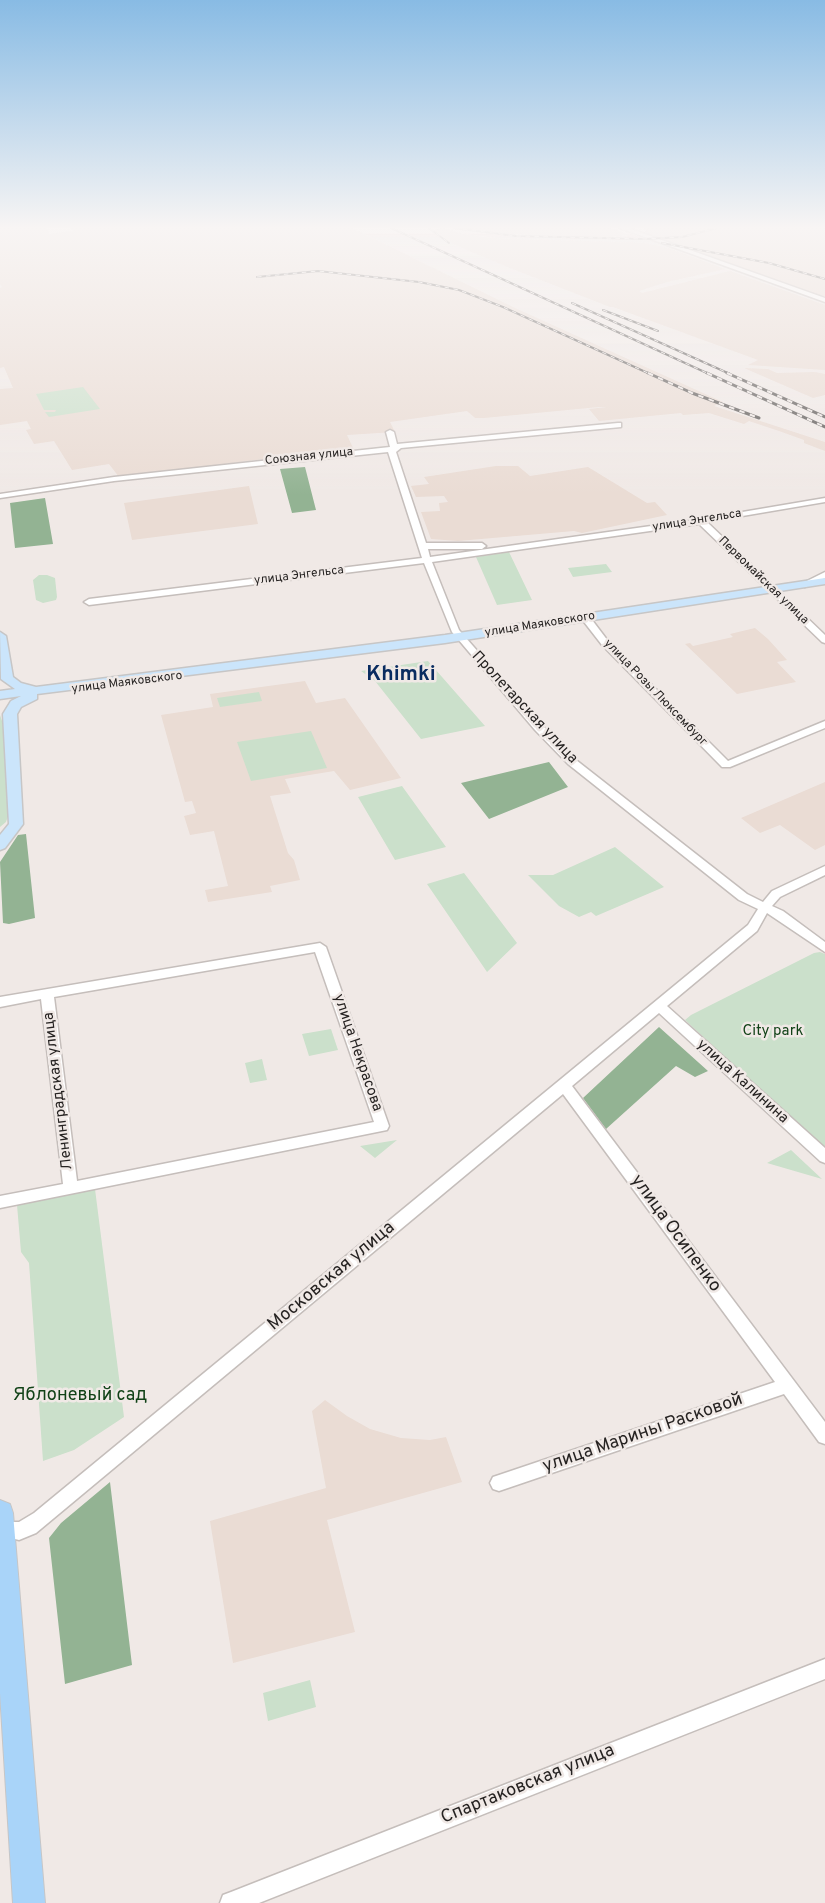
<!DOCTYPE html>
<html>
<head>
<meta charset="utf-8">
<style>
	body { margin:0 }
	canvas { display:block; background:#f0e9e6 }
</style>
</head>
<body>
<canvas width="825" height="1903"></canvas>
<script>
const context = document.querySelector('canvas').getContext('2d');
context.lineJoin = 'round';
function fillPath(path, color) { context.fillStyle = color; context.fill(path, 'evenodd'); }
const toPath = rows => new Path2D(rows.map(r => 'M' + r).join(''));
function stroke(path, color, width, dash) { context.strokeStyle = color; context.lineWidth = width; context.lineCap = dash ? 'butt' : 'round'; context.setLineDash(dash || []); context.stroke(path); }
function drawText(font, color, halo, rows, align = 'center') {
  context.font = font + ' Overpass,sans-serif'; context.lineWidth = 5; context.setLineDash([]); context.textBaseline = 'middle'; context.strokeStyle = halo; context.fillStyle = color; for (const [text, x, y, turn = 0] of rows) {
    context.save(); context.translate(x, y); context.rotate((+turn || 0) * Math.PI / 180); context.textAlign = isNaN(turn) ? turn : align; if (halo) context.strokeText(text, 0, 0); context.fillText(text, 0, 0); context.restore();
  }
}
fillPath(toPath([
	[0,228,47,228,49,234,73,231,71,228,352,228,515,308,723,402,714,406,825,442,825,451,804,443,804,440,779,431,749,421,744,424,709,413,683,415,681,413,599,421,589,409,607,407,599,407,484,418,475,418,467,411,390,422,395,432,347,435,353,448,119,477,109,464,72,470,54,441,34,444,26,430,31,429,27,421,0,425,0,389,13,388,4,367,0,368,0,288,2,287,0,284],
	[443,228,463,234,495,238,645,243,671,249,725,269,667,282,639,291,642,293,730,271,797,295,825,305,825,370,748,365,758,360,613,307,610,307,505,266,451,243,434,230],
	[466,228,609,228,630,235,600,238,507,234],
	[643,228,825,228,825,297,642,234,648,230],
	[744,368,768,369,777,373,815,372,825,374,825,395,813,398],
	[496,466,518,466,530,476,588,467,647,503,655,502,667,515,582,533,574,531,458,541,431,539,421,512,440,511,439,503,448,502,444,496,416,497,411,486,429,484,424,477],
	[249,486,258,524,132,540,124,503],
	[755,628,768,639,787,660,777,662,796,682,737,694,685,644,690,643,693,646,733,637,730,634],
	[305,681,316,703,345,698,401,778,350,790,334,771,285,779,291,793,270,796,288,853,294,860,300,880,270,886,272,892,208,902,205,890,228,886,214,831,190,835,184,816,196,813,192,801,185,802,161,715,213,707,210,694],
	[825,782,825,845,815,850,780,825,760,833,741,818],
	[325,1400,347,1416,370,1429,401,1438,430,1440,446,1437,462,1482,327,1520,355,1632,233,1663,210,1521,326,1488,312,1411]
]), '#eadcd4');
fillPath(toPath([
	[83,387,100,409,49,417,45,412,55,412,56,410,44,410,36,394],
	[509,552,532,600,497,605,476,557],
	[606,564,612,572,573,577,568,568],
	[39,575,47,575,55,578,57,597,56,600,43,603,36,600,33,580],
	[428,661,485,726,421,739,375,681,361,671],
	[259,692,262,701,220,707,217,698],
	[0,715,3,724,9,813,6,822,0,827],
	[311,731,327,768,251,781,237,742],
	[402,786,446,847,395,860,358,797],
	[615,847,664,887,596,916,591,912,579,917,559,906,528,875,553,875],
	[464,873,517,943,487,972,427,884],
	[820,952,825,954,825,1150,685,1020,691,1015,814,953],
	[331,1029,338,1050,309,1056,302,1034],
	[262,1059,267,1080,250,1083,245,1063],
	[397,1140,375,1158,360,1146],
	[791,1150,822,1179,767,1163],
	[95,1189,124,1417,74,1450,43,1461,29,1263,21,1252,17,1205],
	[310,1680,316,1707,268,1721,263,1693]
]), '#cbe0cb');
fillPath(toPath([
	[305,467,316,510,292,513,280,469],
	[45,498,53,544,15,548,10,503],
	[549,762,568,787,489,819,461,783],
	[26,834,35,918,9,924,3,923,0,862,18,835],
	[659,1027,708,1071,695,1077,676,1066,606,1129,583,1098],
	[110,1482,132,1665,65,1684,49,1538,61,1523]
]), '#93b393');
const minor = toPath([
	[620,228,628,228,825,298,825,302,620,228],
	[618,423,621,423,621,427,401,448,396,452,426,543,482,543,486,546,482,549,428,549,430,557,701,519,825,498,825,502,707,522,825,635,825,643,822,642,699,524,432,562,459,630,543,726,576,760,747,894,763,902,772,891,825,866,825,875,780,897,772,906,783,911,825,942,825,952,767,913,757,931,667,1006,825,1148,825,1163,820,1161,659,1013,572,1086,825,1422,825,1444,819,1442,784,1394,499,1491,493,1489,490,1483,493,1477,499,1475,775,1382,563,1094,36,1533,19,1540,3,1536,0,1534,0,1516,12,1522,19,1522,34,1513,748,925,758,909,739,900,568,764,535,730,452,632,424,563,89,605,84,602,89,599,422,558,388,452,114,481,0,498,0,494,114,477,390,447,386,432,390,430,394,432,397,444,618,423],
	[825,572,825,578,805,587,801,584,825,572],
	[586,615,589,616,608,641,728,761,825,721,825,728,730,767,722,767,602,645,581,618,586,615],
	[320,943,326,947,389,1126,387,1130,0,1208,0,1196,63,1184,41,999,0,1007,0,997,320,943],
	[315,952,374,1122,77,1181,54,997,315,952],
	[825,1659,825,1679,259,1903,220,1903,223,1895,231,1892,825,1659]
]);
const major = toPath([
	[825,578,825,584,445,643,37,694,37,699,21,707,17,714,23,824,5,848,0,850,0,835,9,824,3,714,11,701,21,696,0,699,0,691,15,689,1,679,0,632,6,636,13,677,21,683,36,687,445,635,825,578]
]);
const highway = toPath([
	[0,1500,10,1504,13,1513,45,1903,13,1903,0,1693,0,1500]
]);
stroke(minor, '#c5bebb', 3);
stroke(major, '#c7c6c6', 3);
stroke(highway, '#c7c6c6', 2);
fillPath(minor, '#fff');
fillPath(major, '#cbe5fb');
fillPath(highway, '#a9d4f9');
const railFar1 = toPath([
	[391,228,709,374],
	[429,228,449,243],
	[454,228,516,236,644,239,682,237,717,228],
	[662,243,769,263,825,279],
	[257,277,318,271,419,282,459,290,503,307,650,374],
	[572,303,730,374],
	[603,310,658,331]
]);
const rail = toPath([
	[648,373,692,393,759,418],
	[707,373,825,427],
	[727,373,825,417]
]);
stroke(railFar1, '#5f5b59', 2);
stroke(rail, '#5f5b59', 3);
stroke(railFar1, '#f0e9e6', 1, [4.5]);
stroke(rail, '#f0e9e6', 2, [5.5]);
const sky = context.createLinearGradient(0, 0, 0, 495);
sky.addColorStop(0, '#88bbe4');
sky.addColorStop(0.46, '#f8f5f4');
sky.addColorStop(1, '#f8f5f400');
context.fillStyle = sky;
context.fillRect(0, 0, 825, 495);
drawText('12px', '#262322', '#f0e9e6', [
	["Союзная улица",309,457,-6],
	["улица Энгельса",697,521,-9],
	["улица Энгельса",299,576,-7],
	["Первомайская улица",763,581,44],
	["улица Маяковского",540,625,-9],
	["улица Маяковского",127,683,-7],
	["улица Розы Люксембург",655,693,46]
]);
drawText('15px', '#262322', '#f0e9e6', [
	["Пролетарская улица",524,708,47],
	["улица Некрасова",357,1053,71],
	["улица Калинина",742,1082,42],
	["Ленинградская улица",59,1091,-97]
]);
drawText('15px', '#114217', '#f0e9e6', [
	["City park",773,1032]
]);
drawText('18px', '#262322', '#f0e9e6', [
	["улица Осипенко",675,1234,54],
	["Московская улица",332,1277,-40],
	["улица Марины Расковой",643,1434,-19],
	["Спартаковская улица",528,1785,-22]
]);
drawText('18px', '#114217', '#f0e9e6', [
	["Яблоневый сад",80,1396]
]);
drawText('bold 21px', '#092c60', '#f0e9e6', [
	["Khimki",401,676]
]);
</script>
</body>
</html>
